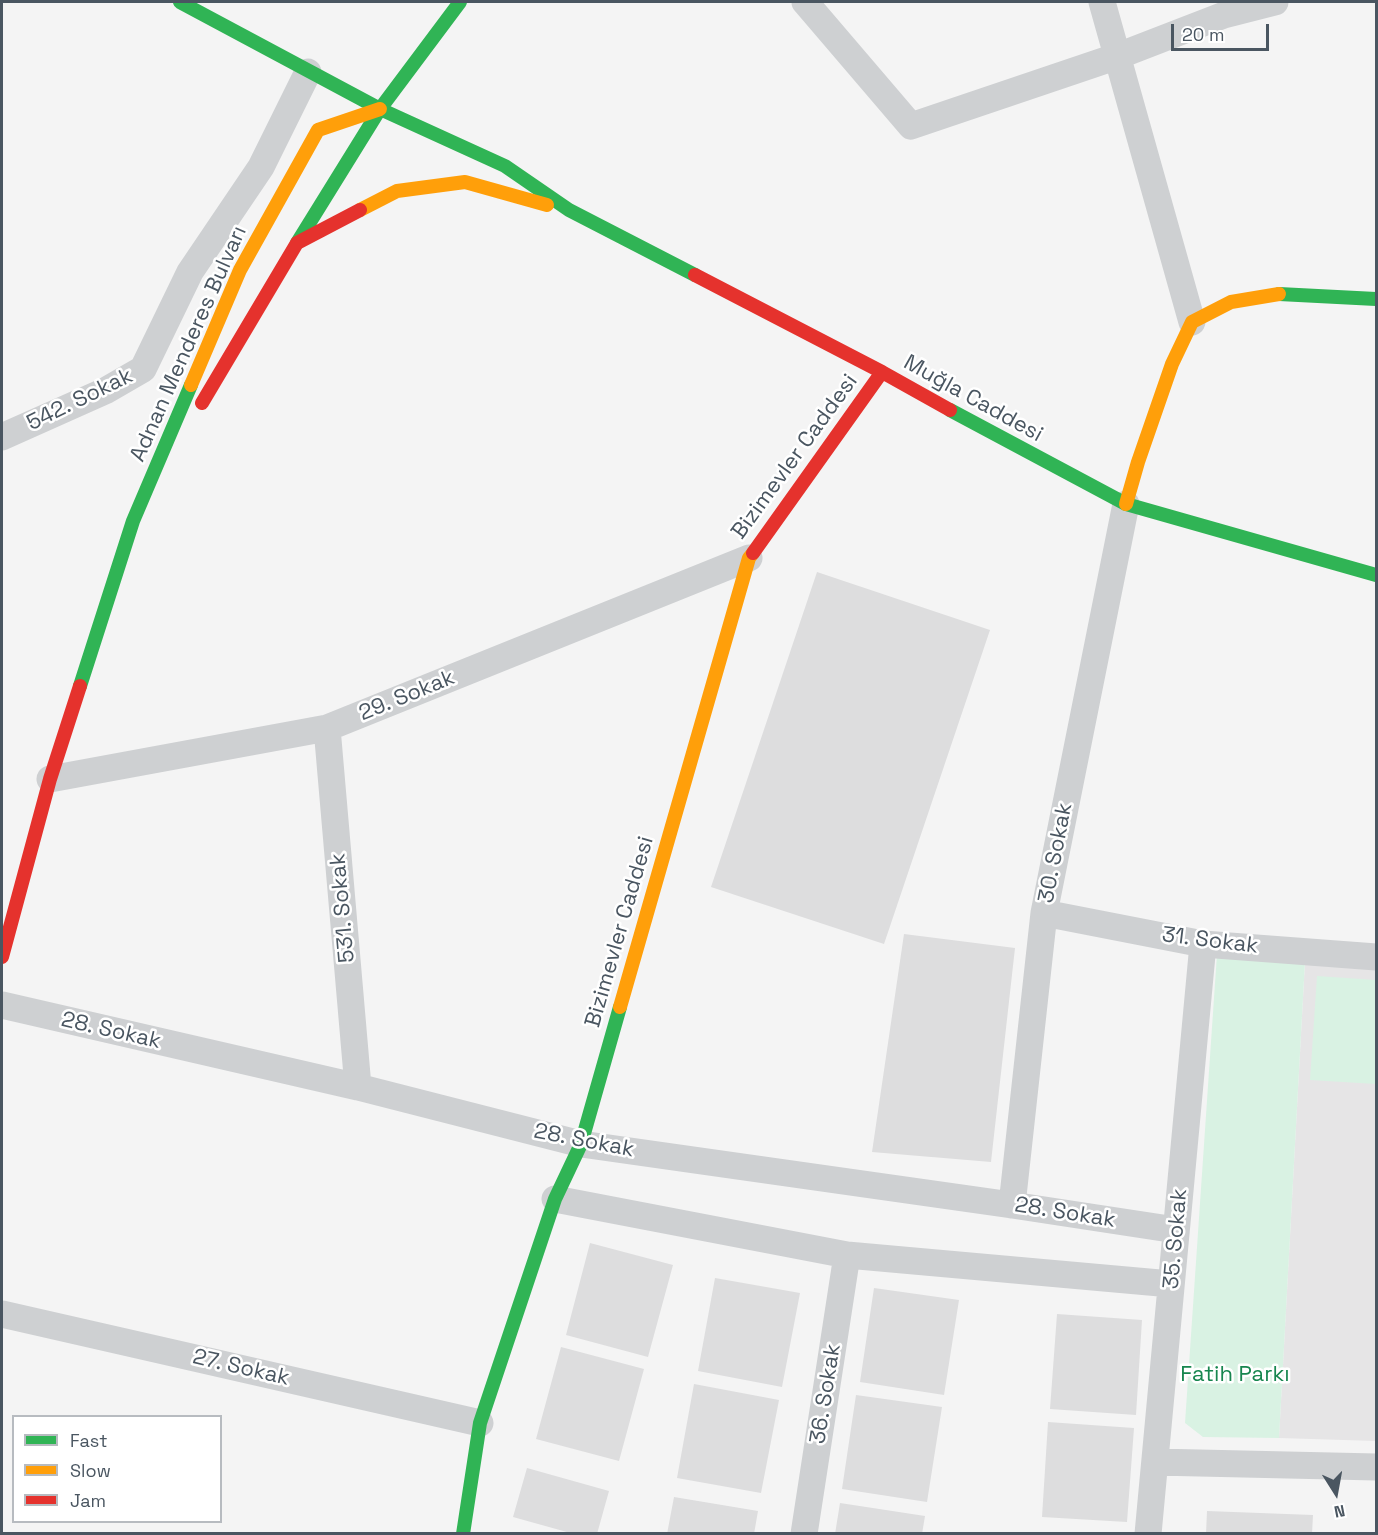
<!DOCTYPE html>
<html>
<head>
<meta charset="utf-8">
<style>
	body { margin:0 }
	#map { position:relative; width:1378px; height:1535px; overflow:hidden; background:#f4f4f4; font-family:"Space Grotesk",sans-serif }
	canvas { display:block }
	.frame { position:absolute; inset:0; border:3px solid #4a5661; pointer-events:none }
	.legend { position:absolute; left:12px; top:1415px; width:210px; height:108px; box-sizing:border-box; background:#fff; border:2px solid #b7bbc0; margin:0; padding:8px 10px; list-style:none; font-size:18px; color:#4a5661 }
	.legend li { display:flex; align-items:center; gap:12px; height:30px }
	.legend b { width:30px; border:2px solid #b7bbc0 }
	.north { position:absolute; left:1306px; top:1463px; width:60px; height:60px; -webkit-text-stroke:4px #fff; paint-order:stroke; rotate:169deg; font-size:16px; font-weight:700; line-height:24px; text-align:center; color:#4a5661 }
	.north::after { content:''; display:block; margin:auto; width:21px; height:27px; background:#4a5661; clip-path:polygon(50% 0,100% 100%,50% 72%,0 100%) }
	.scale { position:absolute; left:1171px; top:24px; width:98px; height:27px; box-sizing:border-box; border:3px solid #4a5661; border-top:0; padding-left:8px; font-size:18px; line-height:21px; white-space:nowrap; color:#4a5661; -webkit-text-stroke:4px #fff; paint-order:stroke }
</style>
</head>
<body>
<div id="map">
<canvas width="1378" height="1535"></canvas>
<div class="frame"></div>
<ul class="legend">
<li><b style="height:8px;background:#30b455"></b>Fast</li>
<li><b style="height:8px;background:#ff9f0a"></b>Slow</li>
<li><b style="height:8px;background:#e5322d"></b>Jam</li>
</ul>
<div class="north">N</div>
<div class="scale">20 m</div>
</div>
<script>
const context = document.querySelector('canvas').getContext('2d');
context.lineJoin = 'round';
function fillPath(path, color) { context.fillStyle = color; context.fill(path, 'evenodd'); }
const toPath = rows => new Path2D(rows.map(r => 'M' + r).join(''));
function stroke(path, color, width, dash) { context.strokeStyle = color; context.lineWidth = width; context.lineCap = dash ? 'butt' : 'round'; context.setLineDash(dash || []); context.stroke(path); }
function drawText(font, color, halo, rows, align = 'center') {
  context.font = font + ' "Space Grotesk",sans-serif'; context.lineWidth = 5; context.setLineDash([]); context.textBaseline = 'middle'; context.strokeStyle = halo; context.fillStyle = color; for (const [text, x, y, turn = 0] of rows) {
    context.save(); context.translate(x, y); context.rotate((+turn || 0) * Math.PI / 180); context.textAlign = isNaN(turn) ? turn : align; if (halo) context.strokeText(text, 0, 0); context.fillText(text, 0, 0); context.restore();
  }
}
fillPath(toPath([
	[1305,961,1376,965,1376,1441,1279,1438]
]), '#e6e5e6');
fillPath(toPath([
	[1217,954,1305,961,1279,1438,1203,1437,1185,1423],
	[1317,976,1376,980,1376,1084,1310,1080]
]), '#d9f2e3');
fillPath(toPath([
	[817,572,990,630,884,944,711,887],
	[904,934,1015,948,991,1162,872,1152],
	[590,1243,673,1265,648,1357,566,1335],
	[715,1278,800,1293,782,1387,698,1371],
	[874,1288,959,1300,944,1395,860,1382],
	[1057,1314,1142,1320,1136,1415,1050,1409],
	[561,1347,644,1369,619,1461,536,1439],
	[694,1384,779,1400,761,1493,677,1478],
	[856,1395,942,1407,927,1502,842,1489],
	[1048,1422,1134,1428,1127,1522,1042,1517],
	[527,1468,609,1491,597,1534,574,1534,513,1517],
	[674,1497,758,1511,754,1534,667,1534],
	[840,1503,925,1516,922,1534,835,1534],
	[1207,1511,1313,1515,1312,1534,1206,1534]
]), '#ddddde');
stroke(toPath([
	[805,2,911,126,1118,56,1224,15,1275,2],
	[1102,2,1192,322],
	[2,437,105,391,143,369,190,272,261,167,308,72],
	[327,728,358,1087],
	[50,779,327,728,749,558],
	[1044,913,1203,944,1376,957],
	[2,1005,358,1087,581,1144,1012,1205,1176,1230],
	[555,1199,847,1255,1171,1284],
	[1012,1205,1044,913,1126,504],
	[2,1314,480,1423],
	[1155,1462,1376,1467],
	[804,1534,847,1255],
	[1148,1534,1203,944]
]), '#ced0d2', 27);
stroke(toPath([
	[180,2,380,109,505,166,569,210,695,275],
	[297,243,380,109,460,2],
	[1279,294,1376,299],
	[950,410,1126,504,1376,575],
	[80,686,133,521,191,385],
	[463,1534,480,1423,555,1199,581,1144,620,1007]
]), '#30b455', 14);
stroke(toPath([
	[360,210,397,191,465,182,547,205],
	[191,385,240,270,318,130,380,109],
	[1126,504,1138,462,1172,364,1192,322,1231,302,1279,294],
	[620,1007,749,558,753,553]
]), '#ff9f0a', 14);
stroke(toPath([
	[695,275,882,372,950,410],
	[202,403,297,243,360,210],
	[753,553,882,372],
	[2,957,50,779,80,686]
]), '#e5322d', 14);
drawText('22px', '#4a5661', '#fff', [
	["Adnan Menderes Bulvarı",189,344,-66],
	["Muğla Caddesi",973,399,29],
	["542. Sokak",80,400,-26],
	["Bizimevler Caddesi",795,457,-54],
	["29. Sokak",407,696,-22],
	["30. Sokak",1056,853,-79],
	["531. Sokak",343,908,-95],
	["Bizimevler Caddesi",620,932,-74],
	["31. Sokak",1210,941,7],
	["28. Sokak",111,1031,13],
	["28. Sokak",584,1141,11],
	["28. Sokak",1065,1213,9],
	["35. Sokak",1176,1239,-85],
	["27. Sokak",241,1368,13],
	["36. Sokak",826,1394,-81]
]);
drawText('22px', '#17864f', '#fff', [
	["Fatih Parkı",1235,1375]
]);
</script>
</body>
</html>
